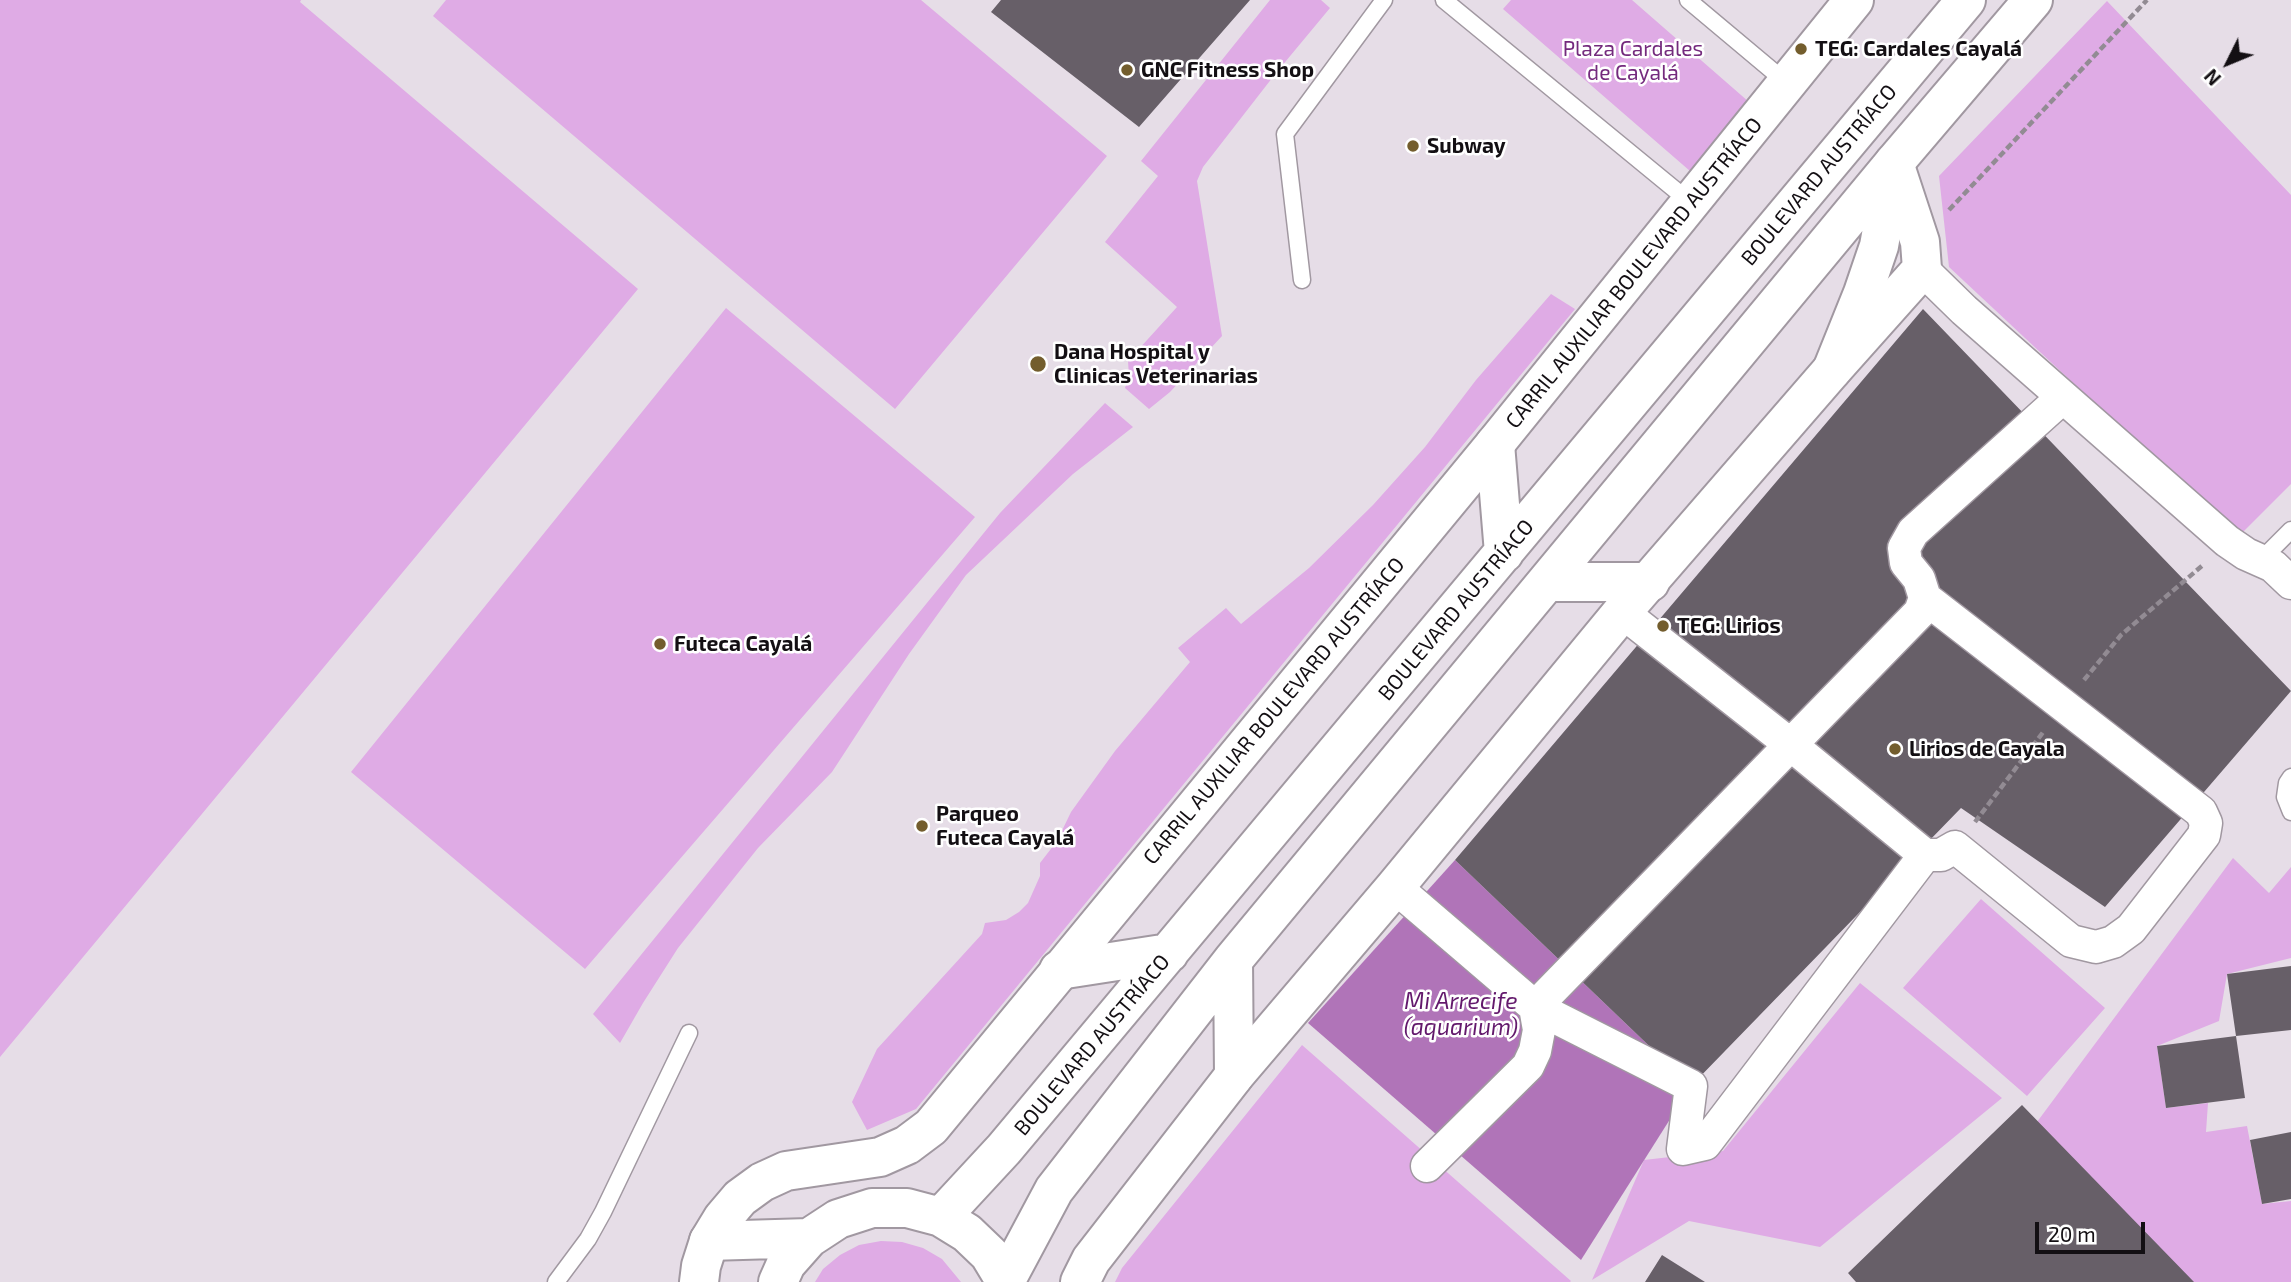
<!DOCTYPE html>
<html>
<head>
<meta charset="utf-8">
<style>
	body { margin:0 }
	#map { position:relative; width:2291px; height:1282px; overflow:hidden; background:#e6dde7; font-family:"Exo 2",sans-serif }
	canvas { display:block }
	.north { position:absolute; left:2193px; top:28px; width:70px; height:70px; -webkit-text-stroke:5px #fff; paint-order:stroke; rotate:227deg; font-size:19px; font-weight:700; line-height:28px; text-align:center; color:#130f13 }
	.north::after { content:''; display:block; margin:auto; width:24px; height:32px; background:#130f13; clip-path:polygon(50% 0,100% 100%,50% 72%,0 100%) }
	.scale { position:absolute; left:2035px; top:1222px; width:110px; height:32px; box-sizing:border-box; border:4px solid #130f13; border-top:0; padding-left:9px; font-size:21px; line-height:24px; white-space:nowrap; color:#130f13; -webkit-text-stroke:5px #fff; paint-order:stroke }
</style>
</head>
<body>
<div id="map">
<canvas width="2291" height="1282"></canvas>
<div class="north">N</div>
<div class="scale">20 m</div>
</div>
<script>
const context = document.querySelector('canvas').getContext('2d');
context.lineJoin = 'round';
function fillPath(path, color) { context.fillStyle = color; context.fill(path, 'evenodd'); }
const toPath = rows => new Path2D(rows.map(r => 'M' + r).join(''));
function stroke(path, color, width, dash) { context.strokeStyle = color; context.lineWidth = width; context.lineCap = dash ? 'butt' : 'round'; context.setLineDash(dash || []); context.stroke(path); }
function drawText(font, color, halo, rows, align = 'center') {
  context.font = font + ' "Exo 2",sans-serif'; context.lineWidth = 5; context.setLineDash([]); context.textBaseline = 'middle'; context.strokeStyle = halo; context.fillStyle = color; for (const [text, x, y, turn = 0] of rows) {
    context.save(); context.translate(x, y); context.rotate((+turn || 0) * Math.PI / 180); context.textAlign = isNaN(turn) ? turn : align; if (halo) context.strokeText(text, 0, 0); context.fillText(text, 0, 0); context.restore();
  }
}
fillPath(toPath([
	[0,0,301,0,300,2,638,289,0,1057],
	[446,0,921,0,1107,156,895,409,433,16],
	[1270,0,1321,0,1330,8,1276,73,1203,167,1197,181,1222,336,1170,392,1149,409,1125,388,1129,376,1128,361,1177,307,1105,242,1158,176,1141,161],
	[1511,0,1632,0,1749,102,1690,171,1503,9],
	[2107,1,2291,195,2291,484,2238,537,1949,267,1939,176],
	[1551,294,1575,309,916,1109,867,1130,852,1102,877,1049,982,934,985,923,1006,920,1019,912,1028,903,1040,876,1040,863,1057,841,1071,812,1115,751,1190,662,1178,648,1226,608,1241,624,1309,568,1373,505,1425,447,1476,380],
	[726,308,975,517,585,969,351,772],
	[1105,403,1133,427,1073,474,966,575,909,654,832,772,758,848,678,948,643,1003,620,1043,593,1014,1000,513],
	[2233,858,2269,893,2291,867,2291,958,2227,974,2219,1021,2157,1046,2166,1108,2208,1103,2206,1132,2247,1126,2262,1204,2291,1201,2291,1282,2192,1282,2034,1126],
	[1981,899,2105,1008,2027,1096,1903,988],
	[1860,983,2002,1098,1820,1247,1689,1221,1592,1280,1644,1160,1723,1151],
	[1302,1045,1571,1281,1570,1282,1115,1282,1122,1268],
	[881,1241,902,1242,923,1248,942,1259,961,1282,815,1282,823,1269,840,1255,859,1245]
]), '#dfabe5');
fillPath(toPath([
	[1455,860,1691,1086,1581,1260,1308,1023]
]), '#b074b8');
fillPath(toPath([
	[1001,0,1250,0,1139,127,991,12],
	[1923,309,2291,691,2105,907,1961,808,1691,1086,1455,860],
	[2291,966,2291,1030,2236,1036,2227,974],
	[2236,1036,2245,1098,2166,1108,2157,1046],
	[2022,1105,2194,1282,1856,1282,1848,1273],
	[2291,1132,2291,1199,2262,1204,2250,1140],
	[1662,1255,1705,1282,1645,1282]
]), '#675f68');
const lane = toPath([
	[1444,0,1690,202],
	[1688,0,1787,83],
	[1302,280,1285,134,1384,0],
	[2262,559,2291,530],
	[2291,777,2287,783,2285,797,2291,812],
	[556,1282,588,1239,603,1212,689,1033]
]);
const street = toPath([
	[1922,269,1964,310,2227,541,2246,554,2273,566,2291,583],
	[1622,612,1791,745,1925,855,1941,855,1955,847,2071,941,2096,947,2113,942,2131,929,2204,835,2206,823,2201,812,1925,598],
	[1395,887,1535,1007,1920,612,1925,598,1919,579,1906,563,1904,548,1913,532,2063,397],
	[1427,1166,1528,1066,1535,1051,1539,1030,1535,1007,1691,1086,1683,1149,1705,1144,1925,855]
]);
const secondary = toPath([
	[699,1282,701,1266,709,1241,723,1218,740,1198,762,1182,786,1171,880,1157,907,1145,931,1127,1495,444,1854,0],
	[1080,1282,1091,1260,1234,1076,1395,887,1622,612,1832,370,1922,269,1920,242,1894,163]
]);
const primary = toPath([
	[1832,370,1863,293,1879,246,1893,168],
	[1495,444,1504,553],
	[1548,582,1650,582],
	[1233,960,1234,1076],
	[1059,970,1169,953],
	[941,1217,1004,1149,1966,0],
	[709,1241,809,1238],
	[1006,1280,1054,1190,1233,960,1894,163,2033,0],
	[778,1282,786,1264,809,1238,838,1219,872,1208,907,1208,941,1217,967,1233,989,1254,1006,1282]
]);
stroke(lane, '#a198a1', 19);
stroke(street, '#a198a1', 35);
stroke(secondary, '#a198a1', 42);
stroke(primary, '#a198a1', 42);
stroke(toPath([
	[1949,210,2147,0],
	[2084,680,2121,635,2203,565],
	[1975,822,2044,731]
]), '#928b93', 4.5, [7, 3.5]);
stroke(lane, '#fff', 16);
stroke(street, '#fff', 32);
stroke(secondary, '#fff', 38);
stroke(primary, '#fff', 38);
for (const [x, y, r, color] of [
	[1801,49,7,"#735d2d"],
	[1127,70,7,"#735d2d"],
	[1413,146,7,"#735d2d"],
	[1038,364,9,"#735d2d"],
	[1663,626,7,"#735d2d"],
	[660,644,7,"#735d2d"],
	[1895,749,7,"#735d2d"],
	[922,826,7,"#735d2d"]
]) { const dot = new Path2D(); dot.arc(x, y, r, 0, 2 * Math.PI); context.fillStyle = color; context.fill(dot); stroke(dot, '#fff', 2.5); }
drawText('21px', '#742a7d', '#fff', [
	["Plaza Cardales",1633,49],
	["de Cayalá",1633,73]
]);
drawText('bold 21px', '#130f13', '#fff', [
	["TEG: Cardales Cayalá",1815,49],
	["GNC Fitness Shop",1141,70],
	["Subway",1427,146],
	["Dana Hospital y",1054,352],
	["Clinicas Veterinarias",1054,376],
	["TEG: Lirios",1677,626],
	["Futeca Cayalá",674,644],
	["Lirios de Cayala",1909,749],
	["Parqueo",936,814],
	["Futeca Cayalá",936,838]
], 'left');
drawText('21px', '#130f13', '#fff', [
	["BOULEVARD AUSTRÍACO",1819,175,-50],
	["CARRIL AUXILIAR BOULEVARD AUSTRÍACO",1634,273,-51],
	["BOULEVARD AUSTRÍACO",1456,610,-50],
	["CARRIL AUXILIAR BOULEVARD AUSTRÍACO",1274,711,-50],
	["BOULEVARD AUSTRÍACO",1092,1045,-50]
]);
drawText('italic 23px', '#63196c', '#fff', [
	["Mi Arrecife",1461,1001],
	["(aquarium)",1461,1027]
]);
</script>
</body>
</html>
